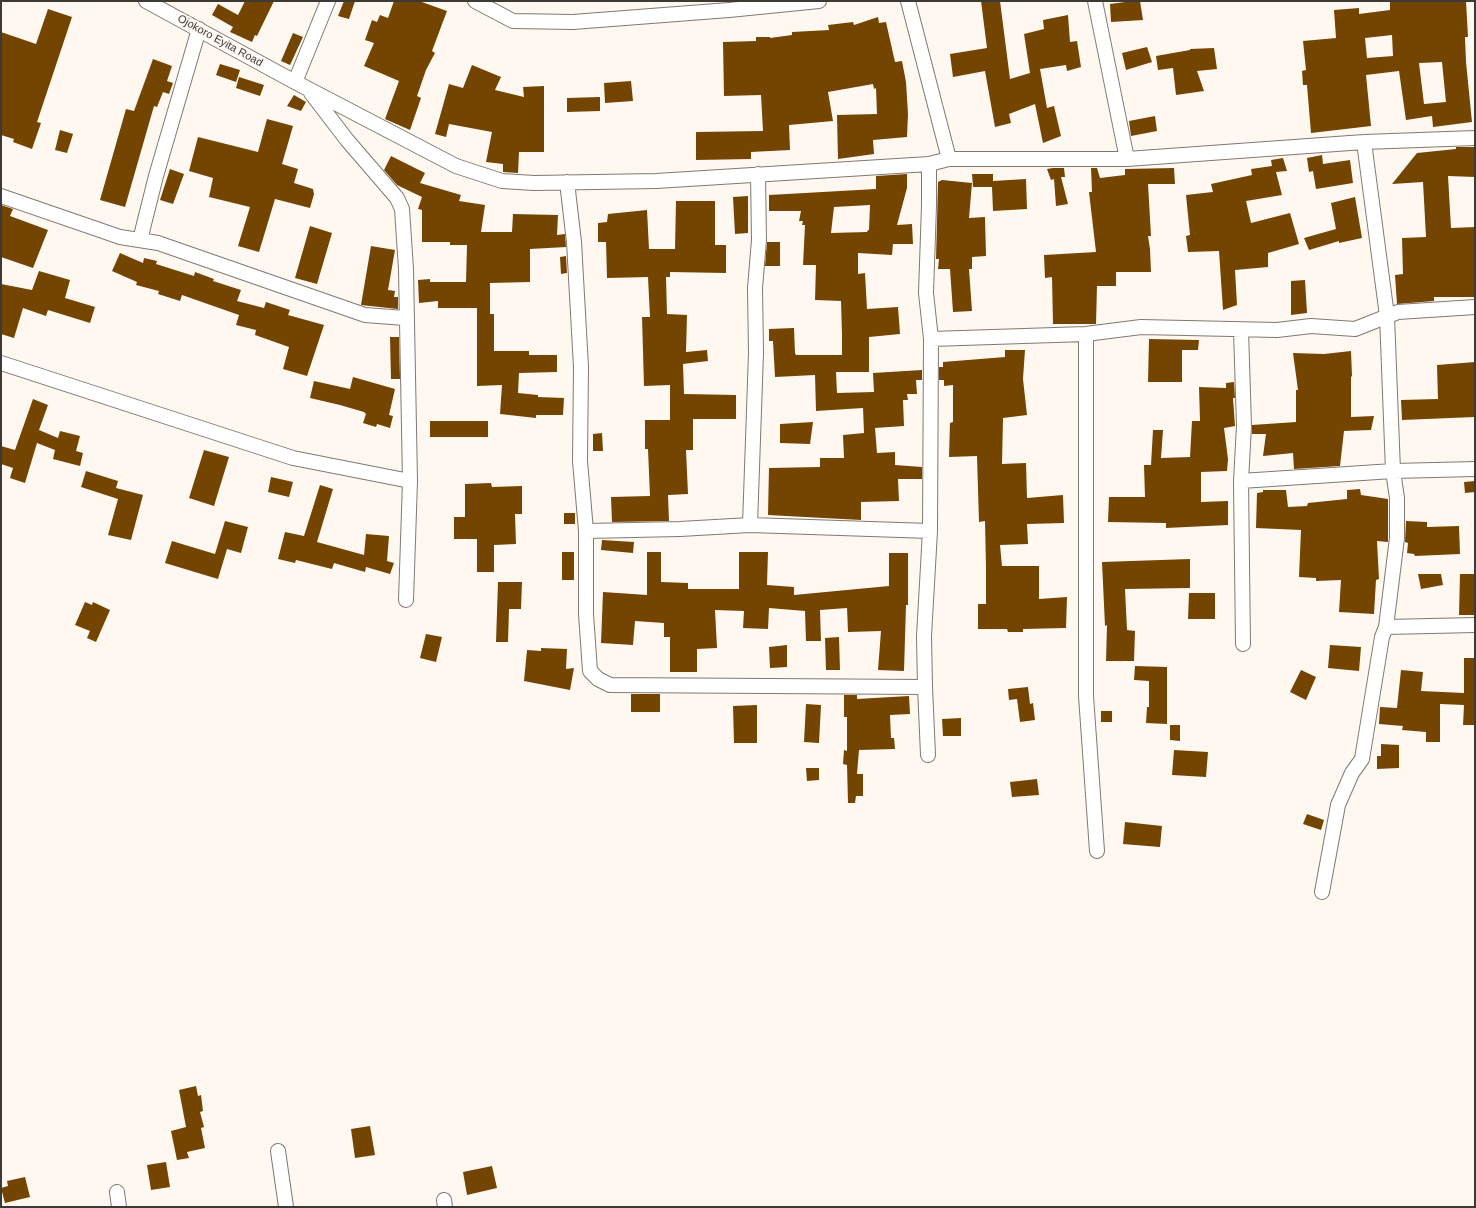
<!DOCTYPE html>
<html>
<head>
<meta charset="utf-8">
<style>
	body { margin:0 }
	#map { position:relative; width:1476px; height:1208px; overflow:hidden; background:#fff8f1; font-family:Helvetica,sans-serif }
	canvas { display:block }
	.frame { position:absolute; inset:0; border:2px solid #3d3a36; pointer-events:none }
</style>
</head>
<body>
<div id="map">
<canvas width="1476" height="1208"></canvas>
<div class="frame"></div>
</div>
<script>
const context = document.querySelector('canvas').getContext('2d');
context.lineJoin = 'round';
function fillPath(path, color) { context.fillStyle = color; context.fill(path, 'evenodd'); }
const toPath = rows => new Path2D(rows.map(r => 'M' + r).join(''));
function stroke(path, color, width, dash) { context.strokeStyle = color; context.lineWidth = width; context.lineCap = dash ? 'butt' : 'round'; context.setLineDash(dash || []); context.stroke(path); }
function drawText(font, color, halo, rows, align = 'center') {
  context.font = font + ' Helvetica,sans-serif'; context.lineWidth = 4; context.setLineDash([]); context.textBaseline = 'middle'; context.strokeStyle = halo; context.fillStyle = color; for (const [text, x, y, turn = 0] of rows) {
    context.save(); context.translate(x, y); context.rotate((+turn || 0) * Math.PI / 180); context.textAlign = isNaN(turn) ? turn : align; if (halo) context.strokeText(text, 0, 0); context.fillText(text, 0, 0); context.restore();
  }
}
fillPath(toPath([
	[245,1,274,1,257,36,255,35,252,42,230,32,233,27,212,15,218,4,238,15],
	[344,1,355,1,349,19,338,16],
	[394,1,419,1,447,11,432,51,435,53,426,70,417,96,421,98,410,130,385,119,399,81,364,66,374,43,365,40,372,20,377,22,380,15,388,18],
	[981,1,1000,1,1010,79,1030,73,1024,34,1044,29,1043,20,1068,15,1070,42,1077,41,1081,67,1067,71,1066,65,1040,69,1047,108,1054,106,1061,136,1043,143,1035,104,1009,114,1011,123,995,127,985,71,953,77,950,54,987,48],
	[1133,1,1140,1,1143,20,1111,22,1110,4],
	[1390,1,1466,1,1468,37,1465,37,1466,62,1472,122,1433,127,1432,116,1406,120,1399,71,1366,75,1371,126,1311,133,1307,85,1303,85,1302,71,1306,70,1303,41,1336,38,1334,10,1359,8,1359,14,1390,10],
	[1392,35,1393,56,1367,58,1365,38],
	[1442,62,1446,102,1424,104,1419,63],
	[48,9,72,17,37,122,41,123,32,149,13,142,14,139,1,135,1,32,36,44],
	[878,17,879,23,886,22,895,62,902,61,906,82,908,114,907,137,873,140,874,154,838,159,837,115,877,114,876,88,874,89,873,84,828,92,833,121,789,125,790,150,751,152,751,159,696,160,696,132,763,131,761,95,724,96,723,42,756,41,756,37,770,37,770,38,792,35,792,32,829,30,828,25,853,22,854,25],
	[293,33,303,37,290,65,281,61],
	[1147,47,1152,62,1126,70,1122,53],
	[1214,48,1217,69,1197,71,1204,91,1176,95,1173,68,1158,70,1156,56,1190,50,1190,49],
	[153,59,172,66,167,81,173,83,169,94,163,92,157,107,154,106,125,207,100,200,126,109,134,111],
	[220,64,240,70,236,82,216,75],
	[472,65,501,77,495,90,524,97,523,87,544,86,544,152,519,152,518,173,503,172,503,164,486,162,492,132,449,124,446,137,435,134,449,84,463,88],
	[239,77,264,85,260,96,236,88],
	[631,81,633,101,605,103,604,83],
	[294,95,306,102,301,111,287,106],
	[600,97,600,111,567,112,567,98],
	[1155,116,1157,131,1131,136,1129,121],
	[267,119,293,126,282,164,298,169,294,183,313,189,314,194,310,208,275,199,259,252,238,246,250,207,209,197,213,178,189,171,198,137,258,152],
	[60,130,73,134,67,153,55,150],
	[1456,147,1475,147,1475,177,1448,176,1451,228,1475,227,1475,297,1434,297,1434,301,1397,304,1395,275,1403,274,1402,238,1426,237,1423,182,1392,184,1417,153,1456,149],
	[1322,155,1323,164,1350,160,1353,183,1316,189,1313,171,1309,172,1307,158],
	[391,156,425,173,420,183,461,195,459,201,485,205,481,232,512,232,513,214,558,215,557,235,565,234,566,247,530,249,530,282,490,283,490,314,494,314,494,351,529,351,529,355,557,355,557,372,519,373,518,393,538,395,538,397,564,398,563,415,536,415,536,418,500,414,502,385,477,386,477,308,438,308,438,301,419,303,418,280,430,279,430,282,466,282,467,245,450,245,450,242,422,242,422,210,418,209,422,197,397,185,384,170],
	[1283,158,1287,171,1276,172,1282,195,1246,201,1251,223,1290,213,1299,244,1268,253,1268,267,1235,270,1237,305,1223,310,1219,251,1188,252,1186,236,1190,235,1186,195,1213,192,1211,184,1252,175,1251,169,1272,166,1271,160],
	[1053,168,1064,168,1065,177,1061,177,1068,204,1056,206,1054,179,1051,180,1047,169],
	[1091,168,1097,168,1100,178,1125,175,1125,169,1174,168,1175,184,1148,184,1151,236,1148,236,1150,249,1151,272,1116,272,1116,286,1097,286,1096,324,1053,324,1052,277,1045,278,1044,255,1096,252,1089,192,1092,192],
	[170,169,184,174,173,204,160,200],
	[907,174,907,188,897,225,912,224,913,244,893,244,892,255,858,253,858,274,865,273,867,309,898,307,900,334,869,337,869,372,836,372,837,393,874,392,873,373,922,370,922,380,916,380,917,394,907,394,908,400,903,400,904,426,875,428,877,453,895,452,895,465,922,467,922,479,898,479,899,501,861,502,861,520,768,515,769,468,820,467,820,458,844,458,843,435,864,433,863,408,816,411,815,375,775,377,773,341,769,341,769,329,794,328,795,353,796,355,842,355,842,335,841,301,815,300,816,265,803,265,805,225,802,225,803,221,799,221,801,211,769,211,769,195,876,189,876,176],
	[870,205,869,230,868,230,867,232,831,233,834,207],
	[972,174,993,174,993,181,1026,179,1027,209,993,211,992,187,973,187],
	[942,180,972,183,969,218,985,217,986,256,972,257,972,269,969,269,972,311,953,312,950,269,938,269,939,259,936,259,938,182],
	[748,196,748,233,735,234,733,197],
	[1355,197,1362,238,1339,243,1339,241,1309,250,1304,238,1336,229,1331,203],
	[676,201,715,201,715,245,726,245,726,273,670,272,670,277,666,277,667,314,687,315,686,352,707,350,708,361,683,364,684,394,736,395,736,419,693,419,693,450,686,450,688,494,668,495,669,521,612,522,611,497,650,496,648,449,645,449,645,420,670,420,670,385,644,386,642,317,650,317,648,277,607,278,606,242,598,242,598,223,607,222,608,214,647,210,649,249,675,249],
	[1,205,13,209,10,216,48,230,33,268,1,257],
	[310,226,332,233,317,284,295,278],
	[767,242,780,242,780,266,765,266],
	[371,246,395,250,388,290,395,291,394,297,398,297,398,309,361,305],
	[120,253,143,263,144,258,157,261,156,264,194,276,195,272,214,279,213,281,241,290,237,301,264,308,266,302,290,310,288,315,324,325,307,376,283,369,289,347,255,335,256,330,236,325,239,315,182,295,180,301,158,294,159,291,136,285,137,282,112,271],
	[566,256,567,273,561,274,560,257],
	[39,271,70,280,65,298,95,307,90,323,48,310,46,316,23,308,14,338,1,334,1,284,32,290],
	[1305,280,1307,313,1291,315,1291,281],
	[390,337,399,337,400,379,391,379],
	[1149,339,1199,340,1198,350,1182,350,1182,382,1148,382],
	[1005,350,1025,350,1023,379,1027,415,1003,418,1002,464,1026,463,1027,498,1063,495,1064,523,1027,524,1028,544,1000,545,1002,566,1039,566,1039,599,1067,597,1066,628,1023,629,1023,632,1008,632,1007,629,978,629,978,604,986,604,986,567,985,521,979,522,977,456,949,457,950,423,953,422,953,385,944,386,944,380,939,380,939,367,943,367,943,362,1005,357],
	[1351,351,1352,376,1351,377,1351,417,1374,416,1371,430,1344,431,1340,466,1294,469,1293,453,1263,456,1266,434,1252,434,1252,425,1296,422,1296,390,1298,390,1293,353,1324,354],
	[1475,362,1475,417,1402,420,1401,400,1438,399,1437,365],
	[353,377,395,389,389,415,393,416,390,428,377,424,376,427,363,423,366,414,364,412,340,405,310,398,314,381,350,389],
	[1234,382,1235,398,1233,398,1235,426,1224,428,1228,459,1227,471,1201,472,1201,502,1228,501,1228,525,1166,528,1166,523,1108,522,1109,497,1145,497,1144,465,1151,465,1153,430,1163,430,1161,458,1190,457,1192,421,1200,421,1199,387,1226,388,1226,383],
	[33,399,48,405,39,430,58,438,60,431,80,436,76,451,83,453,80,466,53,459,55,450,37,443,25,483,10,478,13,468,1,464,1,446,15,450],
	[430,421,488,421,488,437,430,437],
	[813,422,810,444,780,443,780,424],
	[602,433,603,451,593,451,593,434],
	[204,450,229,457,214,506,189,498],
	[86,471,118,481,116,488,143,495,131,540,108,535,118,499,81,487],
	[271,477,293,482,289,497,268,492],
	[1475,481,1475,492,1465,493,1464,482],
	[491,483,492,487,522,486,522,514,515,514,516,544,494,545,494,572,477,572,477,539,454,539,454,517,465,517,465,484],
	[320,485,333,489,317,542,364,555,366,534,389,536,387,561,394,563,390,574,366,567,365,572,334,563,332,569,296,560,295,563,278,559,285,532,304,536],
	[1360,489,1361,495,1388,499,1388,542,1377,541,1379,579,1376,580,1374,614,1339,612,1341,580,1316,581,1316,578,1299,577,1301,530,1256,528,1257,493,1263,492,1263,490,1286,490,1288,507,1307,506,1308,503,1347,499,1347,490],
	[564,513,575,513,575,524,564,524],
	[225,521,248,527,241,553,227,549,218,579,165,563,172,541,215,554],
	[1406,521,1427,522,1427,527,1459,526,1460,554,1415,556,1414,554,1407,553,1408,543,1405,542],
	[602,540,634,542,633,553,601,550],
	[562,552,574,552,574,580,562,580],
	[647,552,661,552,661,582,688,583,688,589,739,589,739,552,768,552,767,585,794,587,794,595,889,586,889,553,908,553,908,605,906,605,904,671,878,670,881,631,848,632,847,608,820,610,821,641,806,641,805,611,769,608,768,629,743,628,744,611,715,610,717,648,697,649,697,672,670,672,670,637,664,637,664,623,635,621,633,645,601,643,603,592,647,595],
	[1190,559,1190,588,1125,589,1127,630,1135,631,1134,661,1106,661,1107,625,1105,626,1102,562],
	[1418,574,1441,574,1443,585,1421,589],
	[1460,574,1475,574,1475,615,1459,615],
	[498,582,522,582,521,609,509,609,508,642,496,642],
	[1189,593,1215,593,1215,619,1188,619],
	[85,602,92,605,93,602,110,610,96,642,87,638,90,631,75,625],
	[426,634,442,637,436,662,420,658],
	[839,637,840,670,826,670,825,638],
	[787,645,787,667,770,668,769,647],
	[1330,645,1361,647,1359,671,1328,668],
	[541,648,567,649,566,669,574,668,570,690,524,681,527,650,541,651],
	[1464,658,1475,658,1475,725,1463,725,1464,705,1440,704,1440,742,1426,742,1426,732,1402,730,1403,726,1379,724,1380,707,1397,708,1401,670,1423,672,1421,691,1464,693],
	[1135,666,1167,667,1167,724,1146,723,1147,707,1149,707,1149,681,1134,680],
	[1301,670,1316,677,1306,700,1290,692],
	[1028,687,1030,704,1033,703,1035,720,1020,722,1017,699,1009,700,1008,689],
	[631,694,660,694,660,712,631,712],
	[844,695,857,695,857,699,909,696,910,714,890,715,891,738,894,738,895,749,859,750,857,774,863,774,863,796,856,796,855,803,848,803,847,765,843,764,844,750,847,751,847,717,844,717],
	[806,704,821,705,819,743,804,742],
	[757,705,757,743,734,743,733,706],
	[1101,711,1112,711,1112,722,1101,722],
	[961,718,961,736,943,736,942,719],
	[1170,725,1180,725,1180,741,1170,740],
	[1381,744,1399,745,1399,768,1377,769,1377,756,1381,756],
	[1174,750,1208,752,1206,777,1172,775],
	[806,768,819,768,819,780,807,781],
	[1037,779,1039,795,1012,797,1010,782],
	[1307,814,1324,820,1321,830,1303,824],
	[1125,822,1162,826,1160,847,1123,844],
	[196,1086,198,1096,201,1095,203,1111,200,1112,204,1127,201,1128,205,1148,187,1152,189,1158,177,1160,171,1131,186,1127,179,1090],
	[370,1126,375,1155,355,1158,351,1129],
	[166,1162,170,1187,151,1190,147,1165],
	[492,1166,497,1188,467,1195,463,1172],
	[25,1177,30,1197,5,1203,1,1188,8,1186,7,1181]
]), '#744500');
const minor = toPath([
	[146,1,295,82,456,166,502,181,534,183,656,181,929,164,949,159,1127,159,1364,142,1475,138],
	[475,1,513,21,573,22,729,10,819,1],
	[908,1,949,159],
	[1095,1,1127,159],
	[295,82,328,1],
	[311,93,347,140,397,198,402,209,406,269,410,481,406,600],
	[567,182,574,242,581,367,580,461,586,531,586,614,590,671,598,679,610,685,925,687,924,636,930,531,931,339,926,293,929,205,929,164],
	[1,196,120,237,158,243,365,315,405,318],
	[140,240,156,176,199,29],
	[1086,334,1086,696,1097,851],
	[931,339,1086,334,1141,327,1277,330,1311,326,1355,329,1398,312,1475,307],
	[1,363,293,458,410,481],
	[1241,481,1244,426,1241,330],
	[750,525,756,353,755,288,759,240,758,174],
	[586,531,680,529,750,525,930,531],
	[1386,627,1475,625],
	[1243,644,1241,481,1393,471,1475,469],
	[925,687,928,755],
	[1322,892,1338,805,1352,773,1362,759,1382,637,1386,627,1397,538,1397,498,1393,471,1387,316,1364,142],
	[278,1151,286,1207],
	[117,1192,119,1207],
	[444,1200,445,1207]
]);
stroke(minor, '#817971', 16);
stroke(minor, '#fff', 14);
drawText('11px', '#3d3a36', '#fff8f1', [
	["Ojokoro Eyita Road",220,41,29]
]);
</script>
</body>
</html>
